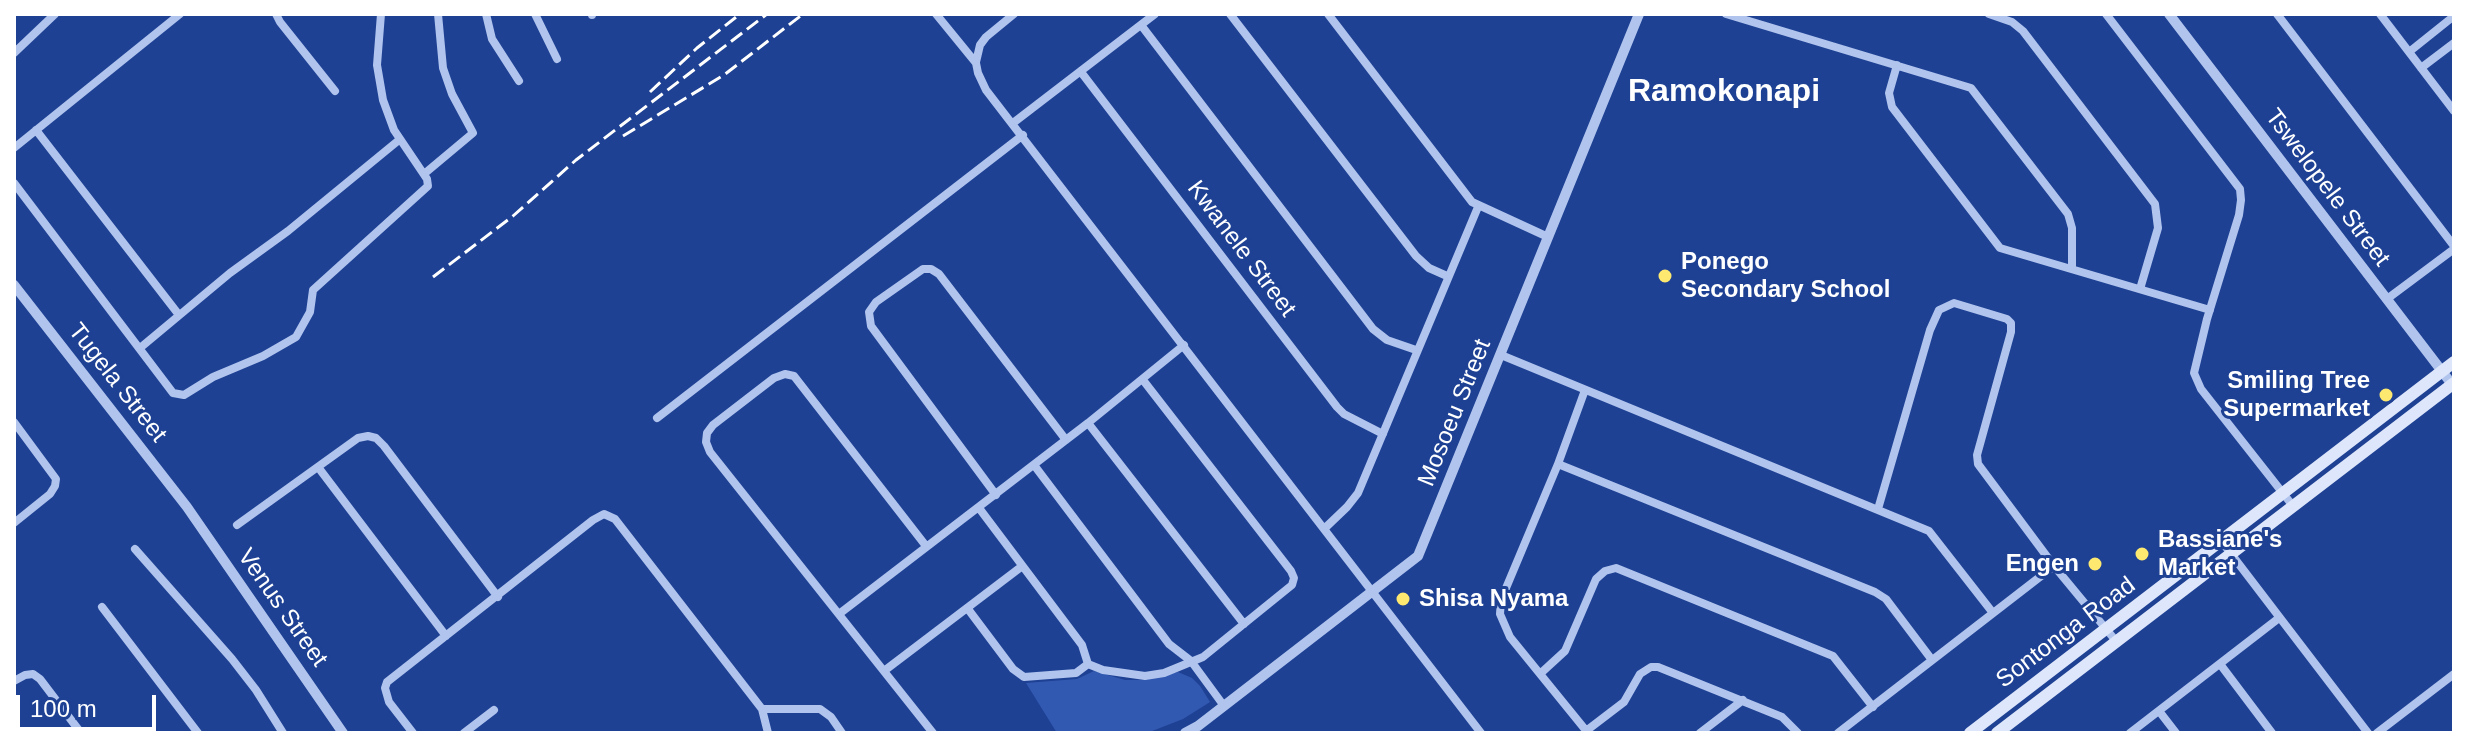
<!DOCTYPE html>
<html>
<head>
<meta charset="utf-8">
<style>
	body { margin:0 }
	#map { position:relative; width:2468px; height:747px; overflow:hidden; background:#1e4194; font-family:Arial,sans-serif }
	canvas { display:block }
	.frame { position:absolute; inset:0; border:16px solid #fff; pointer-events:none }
	.scale { position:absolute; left:16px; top:695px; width:140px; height:36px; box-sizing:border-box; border:4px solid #fff; border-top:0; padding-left:10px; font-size:24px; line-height:28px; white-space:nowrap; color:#fff; -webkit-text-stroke:6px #1e4194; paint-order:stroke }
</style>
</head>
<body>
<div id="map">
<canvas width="2468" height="747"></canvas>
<div class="frame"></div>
<div class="scale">100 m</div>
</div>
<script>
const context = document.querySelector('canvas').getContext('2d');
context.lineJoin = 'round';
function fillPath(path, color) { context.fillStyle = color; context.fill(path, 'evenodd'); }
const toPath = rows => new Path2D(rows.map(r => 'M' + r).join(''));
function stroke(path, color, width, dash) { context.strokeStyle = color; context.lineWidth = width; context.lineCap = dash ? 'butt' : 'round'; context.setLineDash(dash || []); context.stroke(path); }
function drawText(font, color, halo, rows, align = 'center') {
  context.font = font + ' Arial,sans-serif'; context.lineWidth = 6; context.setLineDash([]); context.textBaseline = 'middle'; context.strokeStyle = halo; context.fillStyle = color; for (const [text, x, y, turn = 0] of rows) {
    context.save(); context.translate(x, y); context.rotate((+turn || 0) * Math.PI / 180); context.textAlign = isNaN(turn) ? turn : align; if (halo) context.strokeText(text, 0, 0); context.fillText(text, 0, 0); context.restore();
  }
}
fillPath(toPath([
	[1094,671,1125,680,1144,680,1178,672,1192,678,1200,686,1210,702,1183,719,1147,733,1057,733,1026,683,1077,679]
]), '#3259b1');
stroke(toPath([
	[276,14,280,22,335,91],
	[486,14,492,39,519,81],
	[535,14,557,59],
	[592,14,592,15],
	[936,14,976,63,978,73,986,90,1481,733],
	[1230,14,1416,256,1429,268,1447,276],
	[1328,14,1472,202,1548,237],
	[1726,14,1971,88,2068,214,2072,228,2072,269],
	[1989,14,2012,22,2023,31,2155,204,2158,228,2140,289],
	[2106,14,2240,189,2241,200,2239,215,2207,319,2194,373,2201,389,2293,506],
	[2277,14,2454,246],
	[2380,14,2454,111],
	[1141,25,1373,329,1387,340,1416,350],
	[2409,52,2454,16],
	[14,53,55,14],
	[976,62,980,45,986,37,1014,14],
	[1897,65,1889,93,1892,107,2000,248,2210,310],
	[2421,68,2454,43],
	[1081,72,1337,407,1344,414,1383,434],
	[1013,123,1155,14],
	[36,130,179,315],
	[14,148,180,14],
	[424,174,473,133,452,94,443,68,438,14],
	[14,183,173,393,184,395,213,377,263,356,296,337,310,312,313,290,428,186,427,179,394,130,383,100,377,65,381,14],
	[2387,299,2454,249],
	[140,348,230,273,288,231,399,140],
	[1501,355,1929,531,1993,613],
	[1585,390,1558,464,1501,600,1500,614,1510,637,1588,733],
	[657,418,1023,135],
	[14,422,56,479,55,486,50,494,14,523],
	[1088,423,1244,624],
	[1558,464,1875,592,1886,599,1932,660],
	[1034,465,1169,644,1191,661,1224,706],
	[318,467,446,636],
	[996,495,871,326,869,312,876,302,923,269,931,269,939,274,1066,440],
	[979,508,1082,645,1088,664],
	[1878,509,1930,330,1939,310,1954,303,2007,319,2011,323,2011,332,1977,455,1978,464,2054,566,2116,641],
	[237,525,358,438,368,436,376,438,384,446,498,597],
	[1324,529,1347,507,1358,493,1478,207],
	[2222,542,2368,733],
	[926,546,794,376,785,374,774,378,713,425,707,433,706,442,710,452,933,733],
	[135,549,232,659,256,690,283,733],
	[102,607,198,733],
	[968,609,1013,669,1024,677,1076,673,1088,664,1103,670,1145,676,1164,673,1203,657,1292,585,1294,578,1291,571,1143,380],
	[839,614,1088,423,1184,345],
	[2220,664,2272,733],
	[884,671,1021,567],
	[1541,673,1565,651,1596,579,1605,571,1616,568,1833,656,1873,707],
	[14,681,25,675,33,674,40,679,81,733],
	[762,709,820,709,831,717,842,733],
	[2159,711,2176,733],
	[1586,731,1624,702,1640,674,1651,667,1658,667,1782,717,1798,733],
	[413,733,389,702,385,688,387,682,593,520,604,514,615,519,762,709,768,733],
	[464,733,494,710],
	[1700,733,1743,700],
	[1838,733,2054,566],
	[2130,733,2279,618],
	[2377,733,2454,674]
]), '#b0c4ee', 8);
stroke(toPath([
	[2169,14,2454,387],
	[14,285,187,507,343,733],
	[1185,733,1198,726,1418,556,1639,14]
]), '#b0c4ee', 10);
stroke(toPath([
	[1970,733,2454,362],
	[1997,733,2454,383]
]), '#dde6fa', 12);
stroke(toPath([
	[650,92,697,48,740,14],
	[623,136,724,75,803,14],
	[433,277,513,216,576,160,767,14]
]), '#fff', 3, [14, 6]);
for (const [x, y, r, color] of [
	[1665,276,8,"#fde870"],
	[2386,395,8,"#fde870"],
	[2142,554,8,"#fde870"],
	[2095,564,8,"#fde870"],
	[1403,599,8,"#fde870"]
]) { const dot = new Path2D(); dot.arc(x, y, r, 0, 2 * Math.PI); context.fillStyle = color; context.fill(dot); stroke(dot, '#1e4194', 3); }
drawText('24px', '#fff', '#1e4194', [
	["Tswelopele Street",2327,188,53],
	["Kwanele Street",1241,249,53],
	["Tugela Street",117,383,52],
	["Mosoeu Street",1455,413,-68],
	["Venus Street",282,608,55],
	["Sontonga Road",2066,633,-37]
]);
drawText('bold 24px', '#fff', '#1e4194', [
	["Ponego",1681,262],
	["Secondary School",1681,290],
	["Smiling Tree",2370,381,"right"],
	["Supermarket",2370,409,"right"],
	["Bassiane's",2158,540],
	["Market",2158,568],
	["Engen",2079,564,"right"],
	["Shisa Nyama",1419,599]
], 'left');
drawText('bold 32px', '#fff', '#1e4194', [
	["Ramokonapi",1724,92]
]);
</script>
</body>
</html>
